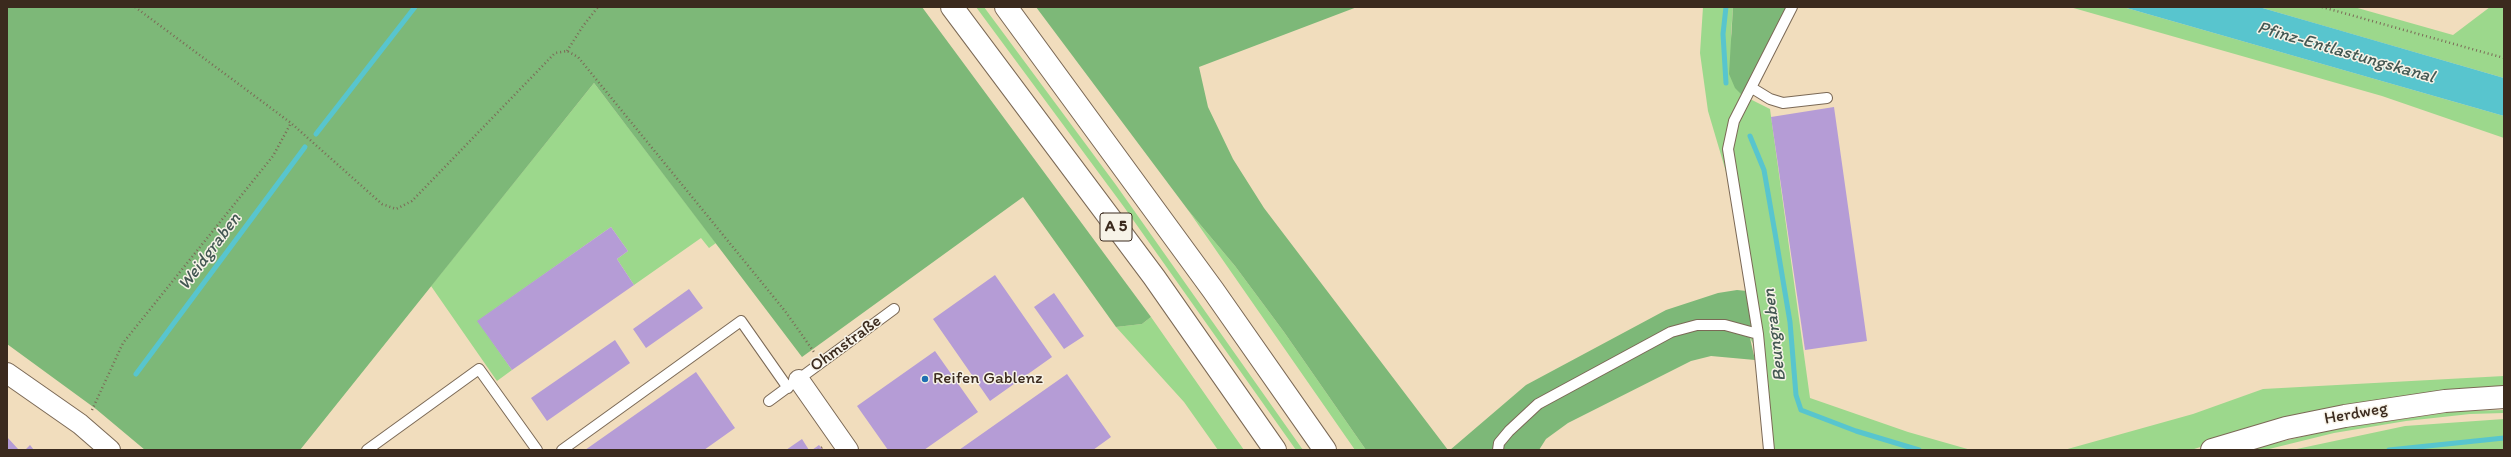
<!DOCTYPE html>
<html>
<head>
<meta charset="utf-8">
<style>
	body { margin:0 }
	#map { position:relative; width:2511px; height:457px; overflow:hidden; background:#f1ddbd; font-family:Itim,sans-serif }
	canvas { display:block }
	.frame { position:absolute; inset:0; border:8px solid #3b2a1e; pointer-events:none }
</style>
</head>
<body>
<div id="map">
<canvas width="2511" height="457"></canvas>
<div class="frame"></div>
</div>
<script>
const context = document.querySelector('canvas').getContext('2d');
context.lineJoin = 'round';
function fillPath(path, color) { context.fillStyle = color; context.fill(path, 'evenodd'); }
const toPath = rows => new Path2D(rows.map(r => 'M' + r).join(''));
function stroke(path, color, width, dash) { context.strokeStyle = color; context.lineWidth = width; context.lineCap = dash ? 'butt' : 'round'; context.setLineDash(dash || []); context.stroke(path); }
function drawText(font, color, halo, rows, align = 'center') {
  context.font = font + ' Itim,sans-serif'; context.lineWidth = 3; context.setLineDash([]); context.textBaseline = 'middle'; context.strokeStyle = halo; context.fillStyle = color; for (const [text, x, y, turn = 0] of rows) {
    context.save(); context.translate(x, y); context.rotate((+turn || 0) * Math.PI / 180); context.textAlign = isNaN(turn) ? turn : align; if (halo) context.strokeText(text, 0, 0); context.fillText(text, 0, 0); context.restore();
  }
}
fillPath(toPath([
	[976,7,984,7,1116,185,1303,450,1296,450,1124,207],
	[1703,7,1733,7,1731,34,1742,95,1770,109,1810,398,1908,432,1971,450,1774,450,1767,370,1750,338,1752,316,1729,182,1708,111,1700,53],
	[2070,7,2123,7,2504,116,2504,138,2382,96],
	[2259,7,2354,7,2453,35,2490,7,2504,7,2504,78],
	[594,83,716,243,709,248,701,238,634,285,617,259,628,251,611,227,478,321,512,370,497,381,431,286],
	[1188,210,1235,266,1284,332,1366,450,1355,450],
	[1151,317,1244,450,1218,450,1184,402,1116,327,1142,324],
	[2504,376,2504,387,2254,430,2191,450,2064,450,2193,414,2263,389],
	[2504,410,2504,413,2470,414,2406,421,2334,433,2265,450,2247,450,2334,429,2458,411],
	[2504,419,2504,450,2292,450,2405,426]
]), '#9cd88c');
fillPath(toPath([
	[7,7,922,7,1151,317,1142,324,1116,327,1023,197,802,357,594,83,300,450,145,450,96,409,7,344],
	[1036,7,1357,7,1199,67,1208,107,1233,159,1264,208,1448,450,1366,450,1284,332,1235,266,1188,210],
	[1733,7,1786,7,1773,36,1742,95,1735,88,1729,74],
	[1737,290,1747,291,1752,316,1750,338,1755,360,1711,356,1691,361,1568,423,1546,439,1539,450,1450,450,1526,385,1666,310,1718,293]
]), '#7db878');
fillPath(toPath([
	[2123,7,2259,7,2318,24,2504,78,2504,116]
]), '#58c5ce');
stroke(toPath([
	[1726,83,1723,34,1726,7],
	[316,134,415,7],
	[1750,136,1764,170,1775,233,1790,322,1796,395,1801,410,1856,431,1919,450],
	[136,374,305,147],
	[2389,450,2504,438]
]), '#58c5ce', 5);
fillPath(toPath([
	[1834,107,1867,341,1805,350,1771,117],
	[611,227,628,251,617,259,634,285,512,370,477,321],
	[995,275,1052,357,990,401,933,319],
	[689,289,703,308,646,348,633,329],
	[1054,293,1084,336,1064,349,1034,307],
	[615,340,630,363,547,421,531,398],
	[935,351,978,412,924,450,888,450,857,406],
	[696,372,735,428,704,450,585,450],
	[1067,374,1111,437,1093,450,959,450],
	[7,437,19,450,7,450],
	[802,439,809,450,786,450],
	[30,445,34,450,25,450],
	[819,445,823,450,812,450]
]), '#b59cd6');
const lane = toPath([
	[1752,88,1770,99,1783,103,1827,98],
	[769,401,894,309],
	[367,450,479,369,537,450],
	[562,450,741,321,788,388],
	[1498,450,1499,443,1509,431,1538,404,1671,332,1697,325,1725,325,1758,334],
	[1769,450,1758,334,1728,149,1734,121,1792,7]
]);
const street = toPath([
	[7,373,80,424,110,450],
	[799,380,848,450]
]);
const secondary = toPath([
	[2212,450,2286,428,2345,416,2445,401,2504,397]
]);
const highway = toPath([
	[952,7,1154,277,1275,450],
	[1006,7,1213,290,1325,450]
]);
stroke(lane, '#7b6956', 12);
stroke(street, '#7b6956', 22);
stroke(secondary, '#7b6956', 24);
stroke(highway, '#7b6956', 24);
stroke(toPath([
	[135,7,291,123,382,204,396,209,412,201,555,53,567,51,578,57,785,311,814,352],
	[2322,7,2504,58],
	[567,51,583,26,598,7],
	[92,410,123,343,273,156,291,123],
	[818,450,824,446]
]), '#7b6956', 2.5, [1, 3]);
stroke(lane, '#fff', 10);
stroke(street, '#fff', 20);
stroke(secondary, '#fff', 22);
stroke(highway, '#fff', 22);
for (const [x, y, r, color] of [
	[925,379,4,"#1f6fb2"]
]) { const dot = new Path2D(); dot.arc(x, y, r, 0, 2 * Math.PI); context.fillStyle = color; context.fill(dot); stroke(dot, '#f7f3e8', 1.5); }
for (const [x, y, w] of [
	[1116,227,32]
]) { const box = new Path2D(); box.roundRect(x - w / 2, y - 14, w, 28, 3); context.fillStyle = '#f7f3e8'; context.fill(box); stroke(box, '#3b2a1e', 1); }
drawText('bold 16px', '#3b2a1e', null, [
	["A 5",1116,227]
]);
drawText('17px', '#3b2a1e', '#f7f3e8', [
	["Ohmstraße",846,344,-36],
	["Herdweg",2356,414,-10]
]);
drawText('17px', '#3b2a1e', '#f7f3e8', [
	["Reifen Gablenz",933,379]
], 'left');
drawText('italic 18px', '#445853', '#f7f3e8', [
	["Pfinz-Entlastungskanal",2346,53,16],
	["Weidgraben",210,252,-53],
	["Beungraben",1775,335,-97]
]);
</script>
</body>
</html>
